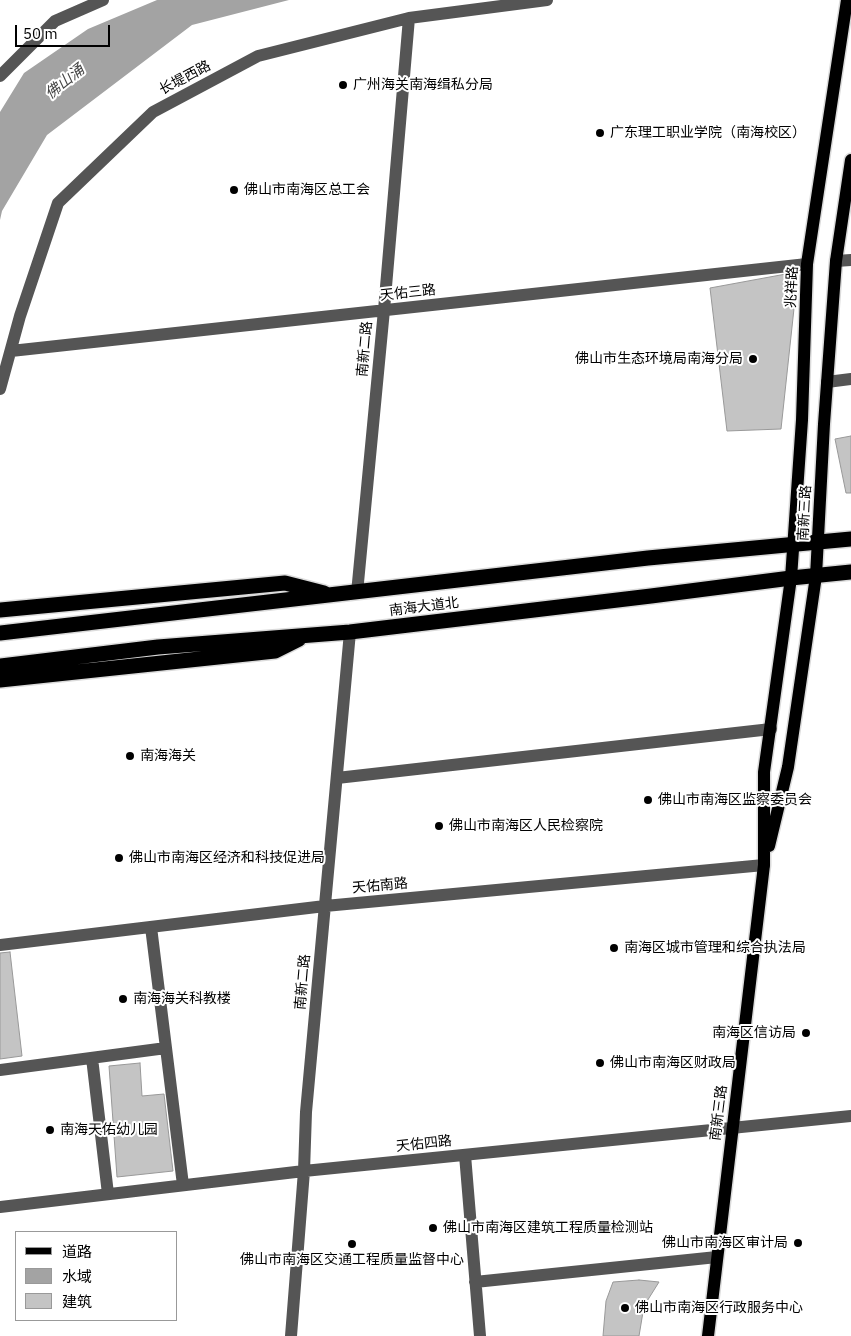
<!DOCTYPE html>
<html>
<head>
<meta charset="utf-8">
<style>
	body { margin:0 }
	#map { position:relative; width:851px; height:1336px; overflow:hidden; background:#fff; font-family:"IBM Plex Sans","Noto Sans SC",sans-serif }
	canvas { display:block }
	.legend { position:absolute; left:15px; top:1231px; width:162px; height:90px; box-sizing:border-box; background:#fff; border:1px solid #999; margin:0; padding:6px 9px; list-style:none; font-size:15px; color:#000 }
	.legend li { display:flex; align-items:center; gap:10px; height:25px }
	.legend b { width:25px; border:1px solid #999 }
	.scale { position:absolute; left:15px; top:25px; width:95px; height:22px; box-sizing:border-box; border:2px solid #000; border-top:0; padding-left:6px; font-size:15px; line-height:18px; white-space:nowrap; color:#000; -webkit-text-stroke:4px #fff; paint-order:stroke }
</style>
</head>
<body>
<div id="map">
<canvas width="851" height="1336"></canvas>
<ul class="legend">
<li><b style="height:6px;background:#000"></b>道路</li>
<li><b style="height:14px;background:#a3a3a3"></b>水域</li>
<li><b style="height:14px;background:#c4c4c4"></b>建筑</li>
</ul>
<div class="scale">50 m</div>
</div>
<script>
const context = document.querySelector('canvas').getContext('2d');
context.lineJoin = 'round';
function fillPath(path, color) { context.fillStyle = color; context.fill(path, 'evenodd'); }
const toPath = rows => new Path2D(rows.map(r => 'M' + r).join(''));
function stroke(path, color, width, dash) { context.strokeStyle = color; context.lineWidth = width; context.lineCap = dash ? 'butt' : 'round'; context.setLineDash(dash || []); context.stroke(path); }
function drawText(font, color, halo, rows, align = 'center') {
  context.font = font + ' "IBM Plex Sans","Noto Sans SC",sans-serif'; context.lineWidth = 4; context.setLineDash([]); context.textBaseline = 'middle'; context.strokeStyle = halo; context.fillStyle = color; for (const [text, x, y, turn = 0] of rows) {
    context.save(); context.translate(x, y); context.rotate((+turn || 0) * Math.PI / 180); context.textAlign = isNaN(turn) ? turn : align; if (halo) context.strokeText(text, 0, 0); context.fillText(text, 0, 0); context.restore();
  }
}
fillPath(toPath([
	[157,0,289,0,192,25,47,135,2,211,0,220,0,112,24,73,88,29]
]), '#a3a3a3');
const building = toPath([
	[786,274,793,276,796,290,781,429,727,431,710,288,786,274],
	[851,436,851,493,846,493,835,439,851,436],
	[10,952,22,1056,0,1059,0,953,10,952],
	[140,1063,142,1096,164,1094,173,1171,117,1177,109,1066,140,1063],
	[639,1280,659,1282,644,1306,639,1336,603,1336,606,1301,613,1282,639,1280]
]);
fillPath(building, '#c4c4c4');
stroke(building, '#999', 1);
const major = toPath([
	[769,846,788,767,816,576,824,424,836,261,851,160],
	[708,1336,764,865,764,772,791,578,802,420,807,264,847,0]
]);
const highway = toPath([
	[0,610,285,583,324,593],
	[0,633,648,558,851,539],
	[0,666,158,647,350,632,651,596,791,578,851,572],
	[0,680,275,651,299,639]
]);
stroke(major, '#dbdbdb', 15);
stroke(highway, '#dbdbdb', 18);
stroke(toPath([
	[0,76,55,21,103,0],
	[836,261,851,260],
	[11,351,807,264],
	[827,382,851,379],
	[0,389,20,316,58,203,153,112,258,56,409,18,547,0],
	[357,593,384,310,409,18],
	[337,778,771,729],
	[151,927,183,1185],
	[0,945,325,906,764,865],
	[92,1058,108,1194],
	[0,1070,166,1048],
	[465,1155,480,1336],
	[0,1207,304,1171,851,1116],
	[475,1282,717,1257],
	[291,1336,304,1171,306,1112,350,632]
]), '#555', 12);
stroke(major, '#000', 12);
stroke(highway, '#000', 15);
for (const [x, y, r, color] of [
	[343,85,5,"#000"],
	[600,133,5,"#000"],
	[234,190,5,"#000"],
	[753,359,5,"#000"],
	[130,756,5,"#000"],
	[648,800,5,"#000"],
	[439,826,5,"#000"],
	[119,858,5,"#000"],
	[614,948,5,"#000"],
	[123,999,5,"#000"],
	[806,1033,5,"#000"],
	[600,1063,5,"#000"],
	[50,1130,5,"#000"],
	[433,1228,5,"#000"],
	[798,1243,5,"#000"],
	[352,1244,5,"#000"],
	[625,1308,5,"#000"]
]) { const dot = new Path2D(); dot.arc(x, y, r, 0, 2 * Math.PI); context.fillStyle = color; context.fill(dot); stroke(dot, '#fff', 2); }
drawText('14px', '#000', '#fff', [
	["长堤西路",185,78,-28],
	["兆祥路",792,287,-87],
	["天佑三路",408,293,-6],
	["南新二路",365,349,-85],
	["南新三路",805,513,-87],
	["南海大道北",424,607,-7],
	["天佑南路",380,886,-5],
	["南新二路",303,982,-85],
	["南新三路",719,1113,-83],
	["天佑四路",424,1144,-6]
]);
drawText('14px', '#000', '#fff', [
	["广州海关南海缉私分局",353,85],
	["广东理工职业学院（南海校区）",610,133],
	["佛山市南海区总工会",244,190],
	["佛山市生态环境局南海分局",743,359,"right"],
	["南海海关",140,756],
	["佛山市南海区监察委员会",658,800],
	["佛山市南海区人民检察院",449,826],
	["佛山市南海区经济和科技促进局",129,858],
	["南海区城市管理和综合执法局",624,948],
	["南海海关科教楼",133,999],
	["南海区信访局",796,1033,"right"],
	["佛山市南海区财政局",610,1063],
	["南海天佑幼儿园",60,1130],
	["佛山市南海区建筑工程质量检测站",443,1228],
	["佛山市南海区审计局",788,1243,"right"],
	["佛山市南海区交通工程质量监督中心",352,1260,"center"],
	["佛山市南海区行政服务中心",635,1308]
], 'left');
drawText('italic 15px', '#444', '#fff', [
	["佛山涌",65,82,-39]
]);
</script>
</body>
</html>
